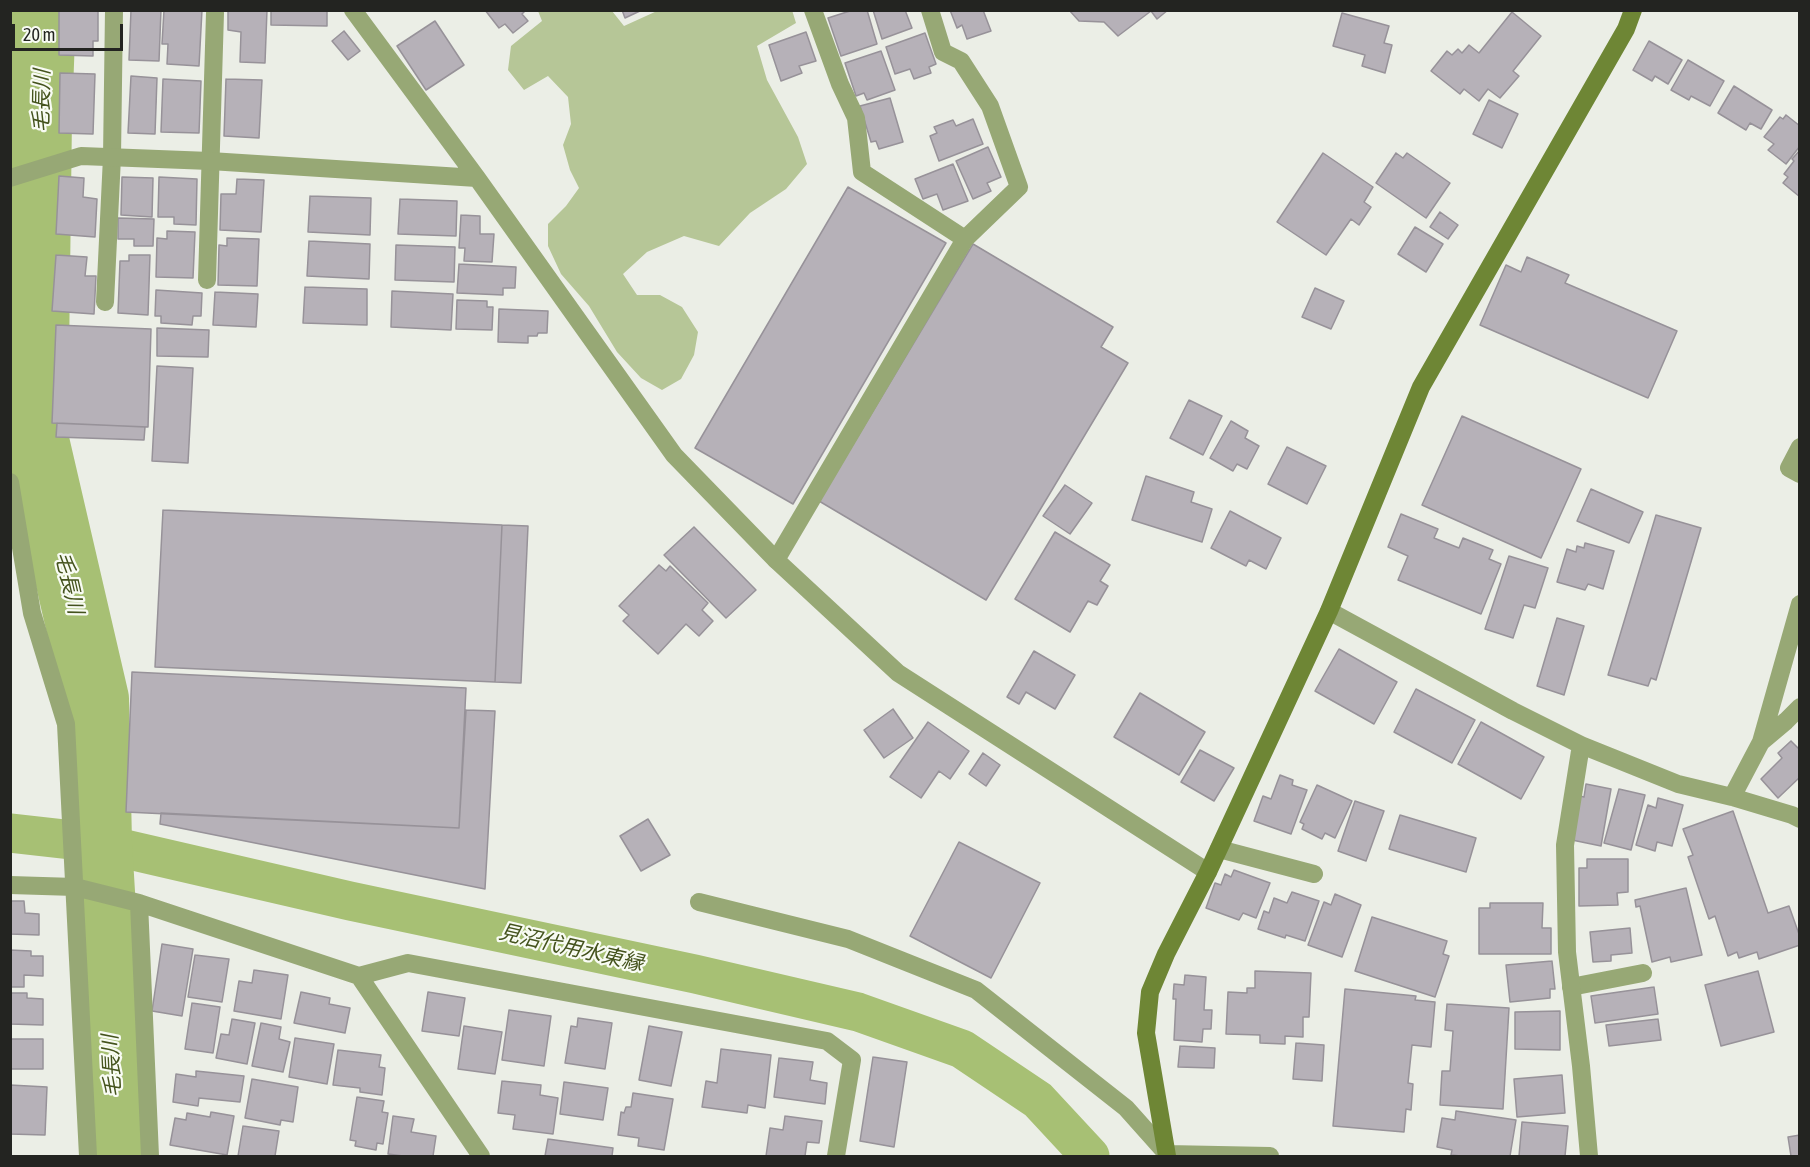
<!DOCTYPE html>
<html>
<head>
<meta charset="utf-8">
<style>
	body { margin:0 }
	#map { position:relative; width:1810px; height:1167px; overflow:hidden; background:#ebeee6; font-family:"Asap Condensed",sans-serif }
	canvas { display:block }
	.frame { position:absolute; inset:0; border:12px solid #232421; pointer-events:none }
	.scale { position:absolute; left:12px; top:24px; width:111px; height:27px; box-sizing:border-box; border:3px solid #232421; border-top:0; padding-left:8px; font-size:18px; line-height:21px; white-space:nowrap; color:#232421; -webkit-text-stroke:4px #f8fbf3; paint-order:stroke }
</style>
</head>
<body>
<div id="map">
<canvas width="1810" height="1167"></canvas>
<div class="frame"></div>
<div class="scale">20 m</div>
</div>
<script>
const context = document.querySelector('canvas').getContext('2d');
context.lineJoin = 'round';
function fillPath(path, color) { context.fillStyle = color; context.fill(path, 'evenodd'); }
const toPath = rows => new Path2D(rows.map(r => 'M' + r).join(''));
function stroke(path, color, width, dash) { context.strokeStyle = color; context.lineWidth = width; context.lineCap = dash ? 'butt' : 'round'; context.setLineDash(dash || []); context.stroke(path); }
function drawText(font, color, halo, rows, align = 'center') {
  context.font = font + ' "Asap Condensed","Noto Sans JP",sans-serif'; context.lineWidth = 4.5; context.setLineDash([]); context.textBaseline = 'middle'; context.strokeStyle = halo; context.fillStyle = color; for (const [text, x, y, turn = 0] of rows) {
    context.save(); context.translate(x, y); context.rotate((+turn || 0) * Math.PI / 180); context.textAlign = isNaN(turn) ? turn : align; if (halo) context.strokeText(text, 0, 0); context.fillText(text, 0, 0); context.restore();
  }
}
fillPath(toPath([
	[538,11,612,11,624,26,657,11,792,10,796,23,757,46,767,80,798,137,807,164,786,189,750,213,719,246,684,236,647,252,623,274,637,295,660,295,682,307,698,332,694,355,681,379,662,390,641,378,617,352,589,306,561,274,548,246,548,224,566,206,579,188,570,170,563,145,571,124,568,97,548,76,524,90,508,70,511,46,542,21]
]), '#b6c697');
stroke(toPath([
	[10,833,99,843,350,901,695,974,858,1012,962,1049,1038,1100,1090,1156]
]), '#a7c074', 39);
stroke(toPath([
	[43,10,39,117,35,436,96,699,99,843,118,1156]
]), '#a7c074', 66);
const building = toPath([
	[59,10,98,10,98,41,93,41,93,56,59,55,59,10],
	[131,10,161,10,159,61,129,60,131,10],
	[164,10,202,10,199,66,167,64,168,44,162,44,164,10],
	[228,10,267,10,265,63,240,62,241,32,228,30,228,10],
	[271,10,327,10,327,26,271,25,271,10],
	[485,10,526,10,522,14,528,21,513,33,505,24,499,28,485,10],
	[622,10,642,10,625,18,622,10],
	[853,10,867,10,877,44,841,56,828,18,853,10],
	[873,10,905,10,912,28,882,39,873,10],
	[950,10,983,10,991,31,967,39,962,25,957,28,950,10],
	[1069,10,1168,10,1157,19,1151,11,1118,36,1104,22,1079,21,1069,10],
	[1512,12,1541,36,1513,71,1519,76,1500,98,1488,89,1479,101,1464,89,1460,94,1431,71,1447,51,1452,55,1458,49,1462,53,1469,45,1479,53,1512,12],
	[1342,13,1389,26,1384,43,1392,45,1385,73,1362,66,1365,55,1333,46,1342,13],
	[435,21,464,65,426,90,397,46,435,21],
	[344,31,360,51,348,60,332,41,344,31],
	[806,32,816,61,799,66,802,73,781,81,769,45,806,32],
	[925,33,936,64,929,67,931,73,914,79,910,69,895,74,886,47,925,33],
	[1649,41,1682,60,1668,84,1655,76,1652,81,1633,70,1649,41],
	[881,51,895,90,867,100,864,93,856,96,845,63,881,51],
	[1688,60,1724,81,1710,106,1691,96,1689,100,1671,90,1688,60],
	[60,73,95,74,93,134,59,133,60,73],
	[131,76,157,78,155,134,128,133,131,76],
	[163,79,201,81,199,133,161,132,163,79],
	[226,79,262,80,259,138,224,136,226,79],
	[1734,86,1772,110,1761,129,1750,123,1746,130,1718,113,1734,86],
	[890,98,903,142,879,149,876,141,871,142,860,106,890,98],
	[1489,100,1518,114,1502,148,1473,134,1489,100],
	[1786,115,1800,126,1800,146,1786,164,1768,150,1774,144,1764,137,1780,117,1783,119,1786,115],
	[973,119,983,144,939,161,930,136,937,133,934,127,953,120,956,126,973,119],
	[988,147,1001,177,987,183,991,191,973,199,956,161,988,147],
	[1800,150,1800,197,1783,183,1788,177,1784,174,1794,161,1792,159,1800,150],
	[1323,153,1373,187,1364,202,1371,207,1359,225,1351,219,1326,255,1277,222,1323,153],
	[1396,153,1403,158,1407,153,1450,183,1426,218,1376,183,1396,153],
	[953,164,968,201,943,210,937,194,923,199,915,179,953,164],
	[59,176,84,178,83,197,97,199,95,237,56,234,59,176],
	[122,177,153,178,152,217,121,215,122,177],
	[159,177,197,179,196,225,174,224,174,217,158,217,159,177],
	[237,179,264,180,261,232,220,230,221,194,236,194,237,179],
	[848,187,946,243,793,504,695,448,848,187],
	[310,196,371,198,370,235,308,232,310,196],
	[400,199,457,201,456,236,398,234,400,199],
	[1440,212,1458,225,1448,239,1430,227,1440,212],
	[461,215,480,216,480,234,494,234,492,262,464,261,465,248,459,248,461,215],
	[118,218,154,219,153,246,134,246,134,239,118,239,118,218],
	[1415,227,1443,244,1426,272,1398,254,1415,227],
	[167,231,195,232,193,278,156,277,157,238,167,239,167,231],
	[227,238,259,239,257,286,218,285,219,245,227,246,227,238],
	[309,241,370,244,369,279,307,276,309,241],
	[973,244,1113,327,1101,347,1128,363,986,600,819,501,973,244],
	[396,245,455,247,454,282,395,280,396,245],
	[56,255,87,257,85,276,96,276,94,314,52,311,56,255],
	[129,255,150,255,148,315,118,313,120,261,129,261,129,255],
	[1527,257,1569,275,1565,283,1677,331,1648,398,1480,325,1506,265,1521,272,1527,257],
	[459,264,516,267,515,288,503,288,503,295,457,293,459,264],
	[305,287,367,289,367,325,303,323,305,287],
	[1315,288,1344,301,1331,329,1302,317,1315,288],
	[156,290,202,293,201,316,193,316,192,325,161,323,161,316,155,316,156,290],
	[392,291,453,294,451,330,391,327,392,291],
	[215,292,258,294,256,327,213,325,215,292],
	[457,300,487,301,487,307,493,307,492,330,456,329,457,300],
	[499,309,548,311,547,333,538,333,537,336,528,336,528,343,498,342,499,309],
	[56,325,151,329,148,427,52,423,56,325],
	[157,328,209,330,208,357,157,356,157,328],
	[157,366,193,368,188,463,152,461,157,366],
	[1189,400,1222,416,1203,455,1170,438,1189,400],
	[1462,416,1581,469,1541,558,1422,505,1462,416],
	[1231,421,1248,431,1245,438,1259,446,1247,469,1237,464,1233,471,1210,458,1231,421],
	[57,423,145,427,144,440,56,437,57,423],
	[1287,447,1326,466,1307,504,1268,484,1287,447],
	[1146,476,1194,492,1191,502,1212,509,1202,542,1132,520,1146,476],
	[1065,485,1092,503,1070,534,1043,516,1065,485],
	[1591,489,1643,512,1629,543,1577,521,1591,489],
	[163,510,502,525,495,682,155,667,163,510],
	[1230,511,1281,538,1266,569,1249,560,1246,566,1211,548,1230,511],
	[1401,514,1438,529,1434,538,1459,548,1463,538,1493,550,1489,559,1501,564,1481,614,1398,580,1408,556,1388,547,1401,514],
	[1656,515,1701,528,1656,680,1651,678,1648,686,1608,675,1656,515],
	[502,525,528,526,521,683,495,682,502,525],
	[694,527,756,590,726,618,664,555,694,527],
	[1055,532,1110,565,1100,581,1108,586,1097,605,1088,601,1070,632,1015,599,1055,532],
	[1585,543,1614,551,1603,589,1588,584,1585,590,1557,582,1567,549,1576,552,1577,546,1584,548,1585,543],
	[1509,556,1548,568,1535,608,1524,605,1513,638,1485,629,1509,556],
	[659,565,666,571,670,566,708,603,702,610,713,621,699,636,686,624,658,654,623,621,629,615,619,606,659,565],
	[1557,618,1584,626,1564,695,1537,686,1557,618],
	[1339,649,1397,682,1374,724,1315,691,1339,649],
	[1034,651,1075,675,1055,709,1026,692,1019,704,1007,697,1034,651],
	[132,672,466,688,459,828,126,812,132,672],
	[1416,689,1475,720,1452,763,1394,732,1416,689],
	[1140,693,1205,732,1179,775,1114,737,1140,693],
	[893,709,913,738,884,758,864,730,893,709],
	[466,710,495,711,485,889,160,824,161,813,459,828,466,710],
	[928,722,969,751,950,779,939,771,921,798,890,777,928,722],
	[1481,722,1544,757,1521,799,1458,764,1481,722],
	[1791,741,1800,750,1800,777,1778,798,1761,779,1782,758,1778,753,1791,741],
	[1200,750,1234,768,1214,801,1181,782,1200,750],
	[983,753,1000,765,986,786,969,774,983,753],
	[1280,775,1293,780,1292,785,1307,790,1291,834,1254,821,1263,796,1271,799,1280,775],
	[1586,784,1611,789,1601,846,1572,840,1580,796,1584,797,1586,784],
	[1317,785,1352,801,1335,838,1325,833,1322,839,1302,829,1304,824,1300,822,1317,785],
	[1619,789,1645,795,1631,850,1604,843,1619,789],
	[1658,798,1683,805,1672,846,1657,842,1655,851,1636,845,1648,805,1656,808,1658,798],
	[1355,801,1384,811,1366,861,1338,851,1355,801],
	[1733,811,1768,913,1789,906,1800,937,1800,945,1759,959,1757,952,1739,958,1737,952,1728,956,1715,916,1709,919,1688,857,1693,855,1683,829,1733,811],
	[1400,815,1476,838,1466,872,1389,849,1400,815],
	[648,819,670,855,641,871,620,836,648,819],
	[959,842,1040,883,991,978,910,936,959,842],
	[1587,859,1628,859,1628,892,1617,893,1618,905,1579,906,1579,868,1587,868,1587,859],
	[1234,870,1270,883,1256,918,1243,913,1239,920,1206,908,1215,883,1221,885,1225,874,1231,877,1234,870],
	[1686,888,1702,955,1671,962,1670,957,1652,962,1640,906,1636,907,1635,900,1686,888],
	[1292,892,1319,901,1305,941,1286,935,1285,938,1258,929,1264,911,1269,913,1274,898,1287,903,1292,892],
	[1335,894,1361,905,1342,957,1308,945,1324,902,1331,905,1335,894],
	[10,901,24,901,25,913,39,914,39,935,10,934,10,901],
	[1490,903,1543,903,1542,928,1551,928,1551,954,1479,954,1479,908,1490,908,1490,903],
	[1372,917,1447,941,1443,954,1449,956,1435,997,1355,971,1372,917],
	[1630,928,1632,953,1611,955,1611,961,1593,962,1590,932,1630,928],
	[162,944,193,949,182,1016,152,1011,162,944],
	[10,950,31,951,31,956,43,956,43,976,24,975,24,987,10,987,10,950],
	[195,955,229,959,222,1002,188,997,195,955],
	[1552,961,1555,989,1550,989,1550,998,1510,1002,1506,965,1552,961],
	[254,970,288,975,281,1019,234,1011,239,981,252,983,254,970],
	[1255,971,1311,973,1309,1017,1303,1017,1303,1037,1285,1036,1285,1044,1260,1043,1260,1035,1226,1034,1228,992,1247,993,1247,988,1255,988,1255,971],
	[1758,971,1774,1032,1721,1046,1705,985,1758,971],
	[1185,975,1206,977,1204,1010,1212,1010,1211,1029,1203,1029,1202,1042,1174,1040,1176,999,1173,999,1174,984,1184,985,1185,975],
	[1654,987,1658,1014,1595,1023,1591,996,1654,987],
	[1345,989,1416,996,1415,1000,1435,1002,1431,1047,1412,1045,1408,1083,1413,1084,1411,1110,1406,1109,1404,1132,1333,1126,1345,989],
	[301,992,330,998,329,1004,350,1008,345,1033,294,1023,301,992],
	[428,992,465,998,459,1036,422,1031,428,992],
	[10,993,27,993,27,998,43,999,43,1025,10,1024,10,993],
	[192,1003,220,1007,213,1053,185,1049,192,1003],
	[1447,1004,1509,1008,1503,1109,1440,1105,1442,1071,1450,1071,1453,1031,1445,1030,1447,1004],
	[509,1010,551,1016,544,1066,502,1060,509,1010],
	[1560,1011,1560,1050,1515,1049,1515,1012,1560,1011],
	[578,1018,612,1023,605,1069,565,1063,571,1026,577,1027,578,1018],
	[232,1019,255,1023,247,1064,216,1058,221,1034,229,1035,232,1019],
	[1658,1019,1661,1040,1609,1046,1606,1025,1658,1019],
	[261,1023,281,1027,279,1039,290,1042,283,1072,252,1066,261,1023],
	[464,1026,502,1032,495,1074,458,1069,464,1026],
	[649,1026,682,1032,671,1086,639,1080,649,1026],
	[295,1038,334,1044,327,1084,289,1077,295,1038],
	[10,1039,43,1039,43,1069,10,1069,10,1039],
	[1296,1043,1324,1045,1322,1081,1293,1079,1296,1043],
	[1180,1046,1215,1048,1214,1068,1178,1067,1180,1046],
	[721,1049,771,1055,765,1108,748,1105,747,1113,702,1107,706,1081,717,1083,721,1049],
	[338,1050,381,1055,379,1067,385,1068,382,1095,360,1092,360,1088,333,1085,338,1050],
	[873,1057,907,1062,894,1147,860,1141,873,1057],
	[779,1058,813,1062,810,1080,827,1083,825,1104,774,1097,779,1058],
	[196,1071,244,1076,240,1102,199,1098,198,1106,173,1102,176,1074,196,1077,196,1071],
	[1562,1075,1565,1113,1517,1117,1514,1079,1562,1075],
	[252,1079,298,1087,293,1122,281,1120,280,1125,245,1118,252,1079],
	[502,1081,541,1085,540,1095,558,1098,553,1134,513,1129,515,1115,498,1113,502,1081],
	[564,1082,608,1088,603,1120,560,1114,564,1082],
	[10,1085,47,1087,45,1135,10,1134,10,1085],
	[633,1093,673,1099,664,1150,638,1146,639,1138,618,1135,621,1112,624,1113,626,1107,631,1107,633,1093],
	[357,1097,384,1101,382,1112,388,1113,383,1144,377,1143,376,1150,355,1146,356,1141,350,1140,357,1097],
	[1456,1111,1516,1120,1510,1156,1461,1156,1451,1155,1452,1150,1437,1147,1442,1118,1455,1120,1456,1111],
	[211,1112,234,1116,227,1155,170,1145,175,1118,186,1120,187,1113,210,1117,211,1112],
	[393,1116,414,1119,411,1132,436,1136,433,1156,403,1156,388,1154,393,1116],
	[785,1116,822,1121,819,1143,807,1142,805,1156,766,1156,770,1128,783,1130,785,1116],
	[1522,1122,1568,1126,1565,1156,1519,1156,1522,1122],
	[243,1126,279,1131,275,1156,238,1156,243,1126],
	[1800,1135,1800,1156,1791,1156,1788,1137,1800,1135],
	[548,1139,613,1148,612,1156,545,1156,548,1139]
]);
fillPath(building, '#b6b1b8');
stroke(building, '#979299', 1.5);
stroke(toPath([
	[813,10,840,84,856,118,862,172,965,239],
	[207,280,215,13],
	[105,302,112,157,114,10],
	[776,560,965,239,1019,187,990,106,961,61,943,52,930,10],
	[1219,849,1314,874],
	[1571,987,1643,973]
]), '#97a875', 18);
stroke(toPath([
	[353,10,477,178,674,455,776,560,898,673,1208,872],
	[10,178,81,156,210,161,477,178],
	[1800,447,1789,468,1800,474],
	[10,482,32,613,66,724,88,1156],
	[1329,611,1513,711,1581,745,1678,784,1732,797,1792,815,1800,819],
	[1761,742,1800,604],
	[1581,745,1565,845,1567,952,1581,1066,1589,1156],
	[1732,797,1761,742,1786,721,1800,707],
	[10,885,75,887,139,903,359,976,481,1156],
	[699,902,848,939,976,990,1126,1108,1167,1154,1270,1156],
	[139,903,150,1156],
	[359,976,408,963,827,1041,852,1060,836,1156]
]), '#97a875', 18);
stroke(toPath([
	[1167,1156,1146,1033,1150,992,1166,954,1208,872,1329,611,1421,387,1626,29,1633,10]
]), '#6e8635', 18);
drawText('italic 21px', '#44531d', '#f8fbf3', [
	["毛長川",42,101,-89],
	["毛長川",69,583,77],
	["見沼代用水東縁",571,948,13],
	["毛長川",112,1066,-93]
]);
</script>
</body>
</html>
